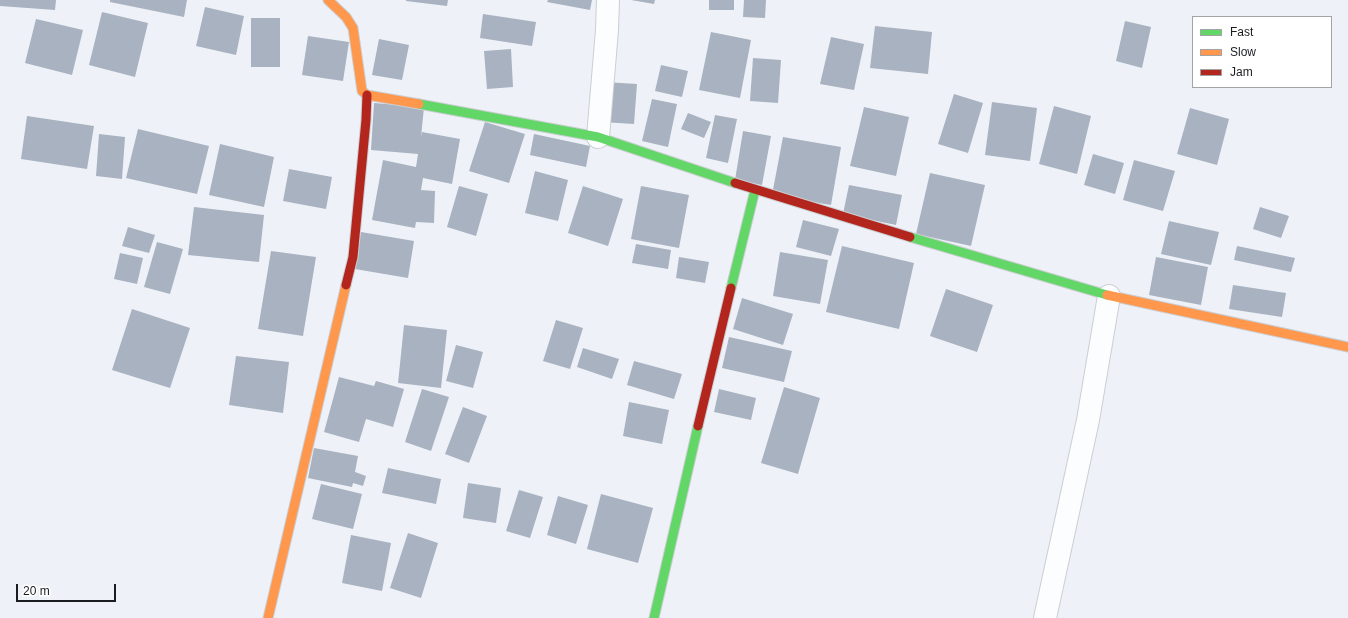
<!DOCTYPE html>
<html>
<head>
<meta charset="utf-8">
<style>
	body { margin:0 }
	#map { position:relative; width:1348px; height:618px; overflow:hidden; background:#eef2f8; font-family:Helvetica,sans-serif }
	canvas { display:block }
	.legend { position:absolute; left:1192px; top:16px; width:140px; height:72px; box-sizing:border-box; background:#fff; border:1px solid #a3a4a6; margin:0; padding:5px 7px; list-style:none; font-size:12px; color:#1a1c20 }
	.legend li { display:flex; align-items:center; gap:8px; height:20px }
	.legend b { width:20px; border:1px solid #a3a4a6 }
	.scale { position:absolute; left:16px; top:584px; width:100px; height:18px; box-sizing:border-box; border:2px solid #1a1c20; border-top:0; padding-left:5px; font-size:12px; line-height:14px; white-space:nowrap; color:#1a1c20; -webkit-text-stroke:3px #fff; paint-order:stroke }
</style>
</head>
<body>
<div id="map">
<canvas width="1348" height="618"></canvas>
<ul class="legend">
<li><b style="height:5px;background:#63d668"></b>Fast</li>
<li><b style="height:5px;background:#ff974d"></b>Slow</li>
<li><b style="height:5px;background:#b3261e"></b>Jam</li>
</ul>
<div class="scale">20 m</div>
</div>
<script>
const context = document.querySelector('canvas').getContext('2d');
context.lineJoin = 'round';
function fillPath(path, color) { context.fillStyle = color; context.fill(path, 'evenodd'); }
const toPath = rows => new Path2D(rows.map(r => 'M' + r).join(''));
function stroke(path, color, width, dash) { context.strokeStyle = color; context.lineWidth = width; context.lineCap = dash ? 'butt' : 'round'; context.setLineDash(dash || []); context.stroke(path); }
fillPath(toPath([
	[0,0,56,0,55,10,0,6],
	[110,0,187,0,184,17,110,2],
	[406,0,448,0,447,6,406,1],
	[548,0,592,0,590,10,547,2],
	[631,0,655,0,654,4],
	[709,0,734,0,734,10,709,10],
	[744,0,766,0,765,18,743,17],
	[205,7,244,16,236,55,196,46],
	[102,12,148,23,135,77,89,65],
	[483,14,536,22,532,46,480,38],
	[251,18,280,18,280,67,251,67],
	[36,19,83,30,72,75,25,63],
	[1125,21,1151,27,1142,68,1116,61],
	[875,26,932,32,928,74,870,68],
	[711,32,751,40,740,98,699,90],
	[308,36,349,42,343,81,302,75],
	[831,37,864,44,854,90,820,84],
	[379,39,409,45,402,80,372,75],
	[511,49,513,87,487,89,484,51],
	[753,58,781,60,778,103,750,101],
	[661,65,688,71,682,97,655,91],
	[605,82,637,84,634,124,602,122],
	[954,94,983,103,968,153,938,144],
	[652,99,677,104,668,147,642,141],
	[992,102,1037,108,1030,161,985,155],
	[374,103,424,107,421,137,422,132,460,139,452,184,423,178,421,190,435,191,434,223,416,222,415,228,372,220,383,160,416,167,418,154,371,150],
	[1054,106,1091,116,1077,174,1039,164],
	[864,107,909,117,896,176,850,166],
	[1190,108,1229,119,1217,165,1177,154],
	[688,113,711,122,704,138,681,129],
	[715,115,737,119,728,163,706,158],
	[27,116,94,126,87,169,21,159],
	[485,122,525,134,509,183,469,171],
	[138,129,209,146,197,194,126,178],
	[743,131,771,136,762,185,735,180],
	[99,134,125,137,122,179,96,176],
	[534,134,590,146,586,167,530,155],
	[783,137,841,147,831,205,772,195],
	[220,144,274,157,264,207,209,195],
	[1093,154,1124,163,1115,194,1084,185],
	[1134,160,1175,171,1163,211,1123,200],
	[289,169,332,177,326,209,283,201],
	[535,171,568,180,558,221,525,213],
	[930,173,985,185,971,246,916,234],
	[849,185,902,195,896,225,843,214],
	[459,186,488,194,476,236,447,227],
	[583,186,623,199,608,246,568,233],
	[641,186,689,195,679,248,631,239],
	[194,207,264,215,259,262,188,255],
	[1260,207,1289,216,1281,238,1253,229],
	[803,220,839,229,831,256,796,247],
	[1169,221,1219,232,1211,265,1161,254],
	[128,227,155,235,149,253,122,246],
	[361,232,414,241,408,278,355,269],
	[157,242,183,249,170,294,144,287],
	[636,244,671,250,668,269,632,263],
	[842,246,914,263,899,329,826,312],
	[1237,246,1295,258,1291,272,1234,260],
	[271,251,316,257,303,336,258,329],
	[780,252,828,260,820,304,773,296],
	[120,253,143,258,137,284,114,279],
	[679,257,709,262,705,283,676,278],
	[1156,257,1208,267,1201,305,1149,295],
	[1233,285,1286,293,1282,317,1229,309],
	[946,289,993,305,977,352,930,336],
	[742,298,793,314,783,345,733,329],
	[132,309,190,328,170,388,112,370],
	[556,320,583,328,570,369,543,361],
	[404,325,447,330,441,388,398,383],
	[729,337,792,351,784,382,722,368],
	[456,345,483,352,473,388,446,381],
	[583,348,619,359,612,379,577,367],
	[236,356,289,362,283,413,229,405],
	[634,361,682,374,674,399,627,385],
	[339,377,374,386,376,381,404,389,393,427,366,419,359,442,324,432],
	[784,387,820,398,798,474,761,463],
	[422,389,449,397,431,451,405,442],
	[719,389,756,398,751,420,714,412],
	[629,402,669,410,662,444,623,436],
	[463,407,487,416,469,463,445,454],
	[314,448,358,456,355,472,366,476,363,486,353,483,352,487,308,478],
	[388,468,441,479,436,504,382,493],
	[468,483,501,488,496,523,463,518],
	[321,484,362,494,353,529,312,519],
	[519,490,543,497,530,538,506,531],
	[601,494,653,508,638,563,587,549],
	[558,496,588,505,576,544,547,535],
	[408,533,438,543,421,598,390,588],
	[351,535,391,543,382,591,342,583]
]), '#a9b2c0');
const street = toPath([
	[598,137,607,30,608,0],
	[1045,618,1088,420,1109,296]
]);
const fast = toPath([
	[419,104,598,137,735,183],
	[910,237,1107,295],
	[731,288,755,190],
	[654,618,698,426]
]);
const slow = toPath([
	[328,0,346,17,353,28,362,91,367,95,419,104],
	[1107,295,1348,347],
	[268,618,346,285]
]);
const jam = toPath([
	[735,183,910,237],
	[346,285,353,257,366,120,367,95],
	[698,426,731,288]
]);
stroke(street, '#cbced2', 24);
stroke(fast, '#cbced2', 11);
stroke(slow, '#cbced2', 11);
stroke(jam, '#cbced2', 11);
stroke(street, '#fcfdfe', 22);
stroke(fast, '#63d668', 9);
stroke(slow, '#ff974d', 9);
stroke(jam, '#b3261e', 9);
</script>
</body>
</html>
